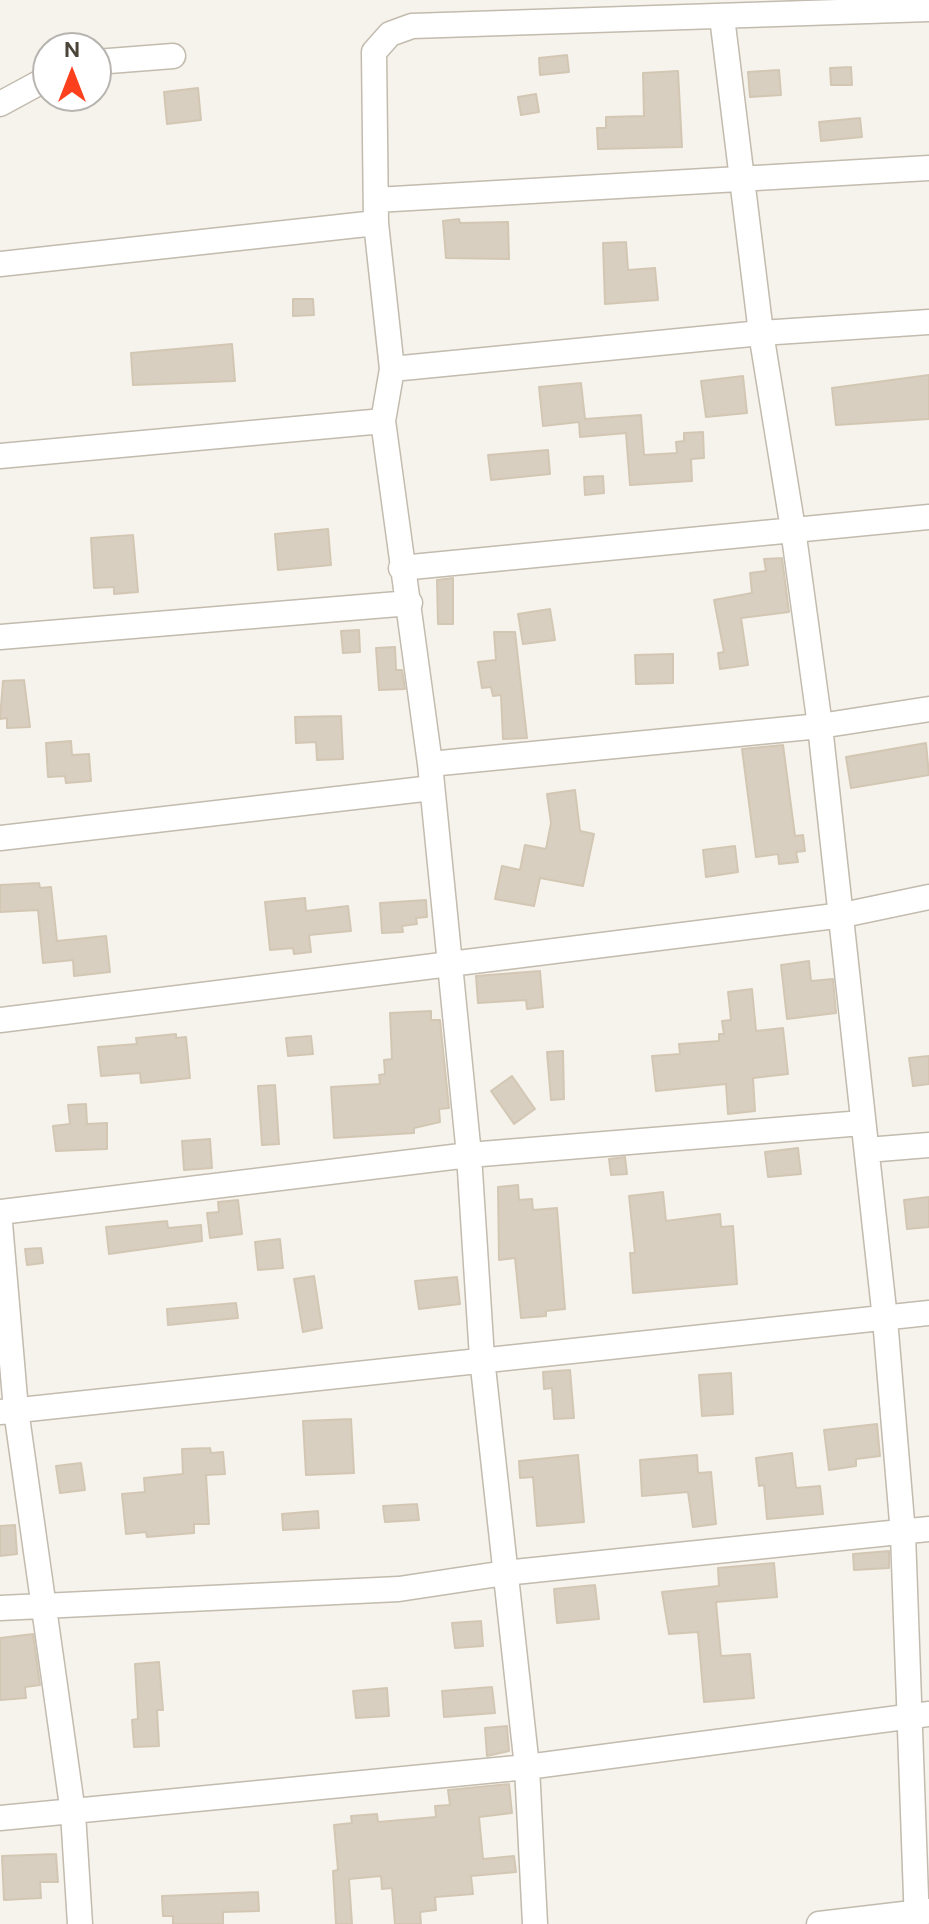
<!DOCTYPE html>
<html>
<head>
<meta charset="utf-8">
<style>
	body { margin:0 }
	#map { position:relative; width:929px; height:1924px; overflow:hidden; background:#f6f3ec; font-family:"DM Sans",sans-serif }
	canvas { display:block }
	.north { position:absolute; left:32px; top:32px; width:80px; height:80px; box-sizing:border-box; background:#fff; border:2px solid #b7b4b0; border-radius:50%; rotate:0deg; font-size:22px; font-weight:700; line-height:32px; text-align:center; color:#4b4439 }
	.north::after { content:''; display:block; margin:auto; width:28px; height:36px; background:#fc3f1d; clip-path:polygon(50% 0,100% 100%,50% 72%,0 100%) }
</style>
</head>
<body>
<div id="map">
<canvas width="929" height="1924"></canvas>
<div class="north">N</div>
</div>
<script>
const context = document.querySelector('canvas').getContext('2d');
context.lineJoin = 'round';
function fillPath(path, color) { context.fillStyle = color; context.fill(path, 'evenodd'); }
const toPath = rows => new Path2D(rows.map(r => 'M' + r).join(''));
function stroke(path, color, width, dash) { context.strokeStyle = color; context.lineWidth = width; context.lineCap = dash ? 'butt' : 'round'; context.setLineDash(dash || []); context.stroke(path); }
const building = toPath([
	[567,55,569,72,540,75,539,58,567,55],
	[851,67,852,85,831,85,830,68,851,67],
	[779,70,781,95,750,97,748,72,779,70],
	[678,71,682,147,598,149,597,128,606,128,606,117,644,116,643,73,678,71],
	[198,88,201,120,167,124,164,92,198,88],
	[536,94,539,112,521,115,518,97,536,94],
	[860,118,862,137,821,141,819,122,860,118],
	[459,219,460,223,508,222,509,259,446,258,443,221,459,219],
	[626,242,628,270,655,268,658,300,605,304,603,243,626,242],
	[293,299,313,299,314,315,293,316,293,299],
	[232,344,235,381,133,385,131,353,232,344],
	[929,375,929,419,836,425,832,388,929,375],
	[743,376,747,413,706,417,701,381,743,376],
	[581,383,585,419,641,415,644,455,677,453,676,442,684,441,684,433,703,432,704,458,691,459,692,481,630,485,626,433,580,437,579,422,543,426,539,387,581,383],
	[548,450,550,474,491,480,488,455,548,450],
	[603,476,604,493,585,495,584,477,603,476],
	[328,529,331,565,278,570,275,534,328,529],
	[133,535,138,592,114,594,114,587,94,588,91,538,133,535],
	[782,558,789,612,741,618,748,665,720,669,718,653,724,652,714,600,752,593,750,573,766,571,764,559,782,558],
	[453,578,453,624,438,624,437,580,453,578],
	[550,609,555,640,523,644,518,614,550,609],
	[359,630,360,652,343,653,341,631,359,630],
	[494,632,515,632,527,738,503,739,501,695,493,696,491,687,482,688,478,662,496,660,494,632],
	[395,647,396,670,402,670,405,689,379,690,376,648,395,647],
	[673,654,673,683,636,684,635,655,673,654],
	[24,680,30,727,7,728,7,718,0,719,3,681,24,680],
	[341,716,343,759,317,760,316,742,296,743,295,717,341,716],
	[71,741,72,755,89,754,91,781,66,783,65,776,48,777,46,743,71,741],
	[926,743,929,775,851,788,846,757,926,743],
	[783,745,795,836,803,835,805,851,796,852,798,862,779,864,778,854,756,857,742,749,783,745],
	[575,790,580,831,594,834,583,886,540,878,534,906,495,899,502,866,520,870,525,845,546,849,551,823,547,794,575,790],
	[735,846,738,872,706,877,703,850,735,846],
	[39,883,40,888,51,887,57,941,106,936,110,972,74,976,73,960,43,963,38,910,0,912,0,885,39,883],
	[305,898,306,911,348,906,351,931,309,935,311,952,294,954,293,948,270,950,265,902,305,898],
	[426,900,427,917,416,918,417,924,402,926,403,932,382,933,380,903,426,900],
	[809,961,811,981,833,979,836,1013,787,1019,781,965,809,961],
	[540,971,543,1007,527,1009,526,1000,478,1003,476,976,540,971],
	[752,989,756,1031,783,1028,788,1074,753,1078,755,1111,728,1114,726,1084,656,1091,652,1056,680,1054,679,1044,719,1041,719,1034,724,1034,722,1021,731,1020,728,992,752,989],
	[431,1011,431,1020,440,1020,449,1108,439,1109,440,1122,414,1128,414,1133,334,1138,331,1087,380,1084,379,1075,385,1074,384,1060,392,1059,390,1013,431,1011],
	[176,1034,176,1038,186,1037,190,1078,141,1083,140,1073,101,1076,98,1047,137,1044,136,1038,176,1034],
	[311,1036,313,1054,288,1056,286,1038,311,1036],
	[563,1051,564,1099,551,1100,547,1052,563,1051],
	[929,1056,929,1084,913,1086,909,1058,929,1056],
	[512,1076,535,1109,514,1124,491,1091,512,1076],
	[275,1085,279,1144,262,1145,258,1086,275,1085],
	[86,1104,87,1124,107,1123,107,1149,56,1151,53,1126,70,1124,68,1105,86,1104],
	[210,1139,212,1168,184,1170,182,1141,210,1139],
	[798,1148,801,1174,768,1177,765,1152,798,1148],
	[625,1157,627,1174,611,1175,609,1159,625,1157],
	[518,1185,519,1200,532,1199,533,1210,557,1208,565,1309,546,1311,546,1316,521,1318,515,1258,499,1260,498,1187,518,1185],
	[663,1192,666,1221,720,1214,721,1227,733,1226,737,1284,633,1293,630,1253,635,1253,629,1196,663,1192],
	[929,1197,929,1227,907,1229,904,1200,929,1197],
	[238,1200,242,1234,210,1238,207,1213,219,1212,218,1202,238,1200],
	[167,1221,168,1228,201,1225,202,1241,109,1254,106,1227,167,1221],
	[280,1239,283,1268,258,1270,255,1242,280,1239],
	[41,1248,43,1263,27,1265,25,1249,41,1248],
	[314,1276,322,1328,303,1332,294,1279,314,1276],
	[457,1277,460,1304,419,1309,415,1281,457,1277],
	[236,1303,238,1318,168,1325,167,1309,236,1303],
	[570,1370,574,1418,554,1419,552,1388,544,1389,543,1372,570,1370],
	[731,1373,733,1414,702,1416,699,1375,731,1373],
	[351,1419,354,1473,306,1475,303,1421,351,1419],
	[877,1424,880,1456,856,1459,856,1466,829,1470,824,1430,877,1424],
	[210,1448,211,1453,223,1452,225,1474,206,1475,209,1524,194,1524,194,1533,147,1537,146,1532,126,1534,122,1494,145,1492,144,1478,183,1474,182,1449,210,1448],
	[792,1453,796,1488,820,1486,823,1514,767,1519,764,1485,759,1486,756,1458,792,1453],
	[578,1455,584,1522,537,1526,533,1477,520,1478,519,1461,578,1455],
	[697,1455,698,1473,711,1472,716,1524,693,1527,688,1492,642,1496,640,1460,697,1455],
	[81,1463,85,1490,60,1493,56,1466,81,1463],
	[417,1504,419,1520,385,1522,383,1506,417,1504],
	[318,1511,319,1528,283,1530,282,1514,318,1511],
	[15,1525,17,1554,0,1556,0,1526,15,1525],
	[889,1551,889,1568,854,1570,853,1554,889,1551],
	[774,1563,777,1597,716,1602,721,1656,750,1654,754,1698,704,1702,698,1632,669,1634,662,1592,719,1586,718,1568,774,1563],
	[595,1585,599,1619,557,1623,554,1589,595,1585],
	[481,1621,483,1646,455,1648,452,1623,481,1621],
	[33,1634,40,1685,25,1687,26,1698,0,1700,0,1638,33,1634],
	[159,1662,163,1710,157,1710,159,1746,134,1747,132,1720,138,1719,135,1664,159,1662],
	[492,1687,495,1713,444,1717,442,1691,492,1687],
	[387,1688,389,1716,356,1718,353,1691,387,1688],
	[507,1726,509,1751,487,1756,485,1728,507,1726],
	[509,1784,512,1813,479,1817,483,1859,514,1856,516,1872,471,1876,473,1894,435,1897,436,1910,420,1912,421,1924,395,1924,392,1888,382,1889,381,1876,349,1879,352,1924,336,1924,333,1871,338,1870,334,1825,352,1823,351,1816,377,1814,378,1822,436,1817,435,1806,450,1805,448,1790,509,1784],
	[56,1854,58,1882,40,1882,41,1898,4,1900,2,1856,56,1854],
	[258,1892,259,1911,223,1912,223,1924,173,1924,173,1916,163,1916,162,1896,258,1892]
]);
fillPath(building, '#d8cfc1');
stroke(building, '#d3c7b4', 2);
const minor = toPath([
	[722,17,761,333,793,529,820,726,885,1319,903,1534,917,1924],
	[96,62,173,56],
	[0,104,48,78],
	[376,200,929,168],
	[0,264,376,223],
	[392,369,761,333,929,322],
	[0,456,383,421],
	[401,568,929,517],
	[0,637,410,603],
	[430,764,820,726,929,709],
	[0,838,432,788],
	[0,1020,843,915,929,897],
	[867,1150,929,1145],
	[0,1212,469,1155,862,1123],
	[0,1223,16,1410,73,1813,80,1924],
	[0,1412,929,1313],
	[0,1608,399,1589,505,1573,929,1529],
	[0,1818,527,1767,929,1714],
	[535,1924,527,1767,482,1358,469,1155,430,764,383,421,392,369,376,223,374,52,390,34,412,26,929,9],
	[819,1924,929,1911]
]);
stroke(minor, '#c2bbae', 27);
stroke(minor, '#fff', 24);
</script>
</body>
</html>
